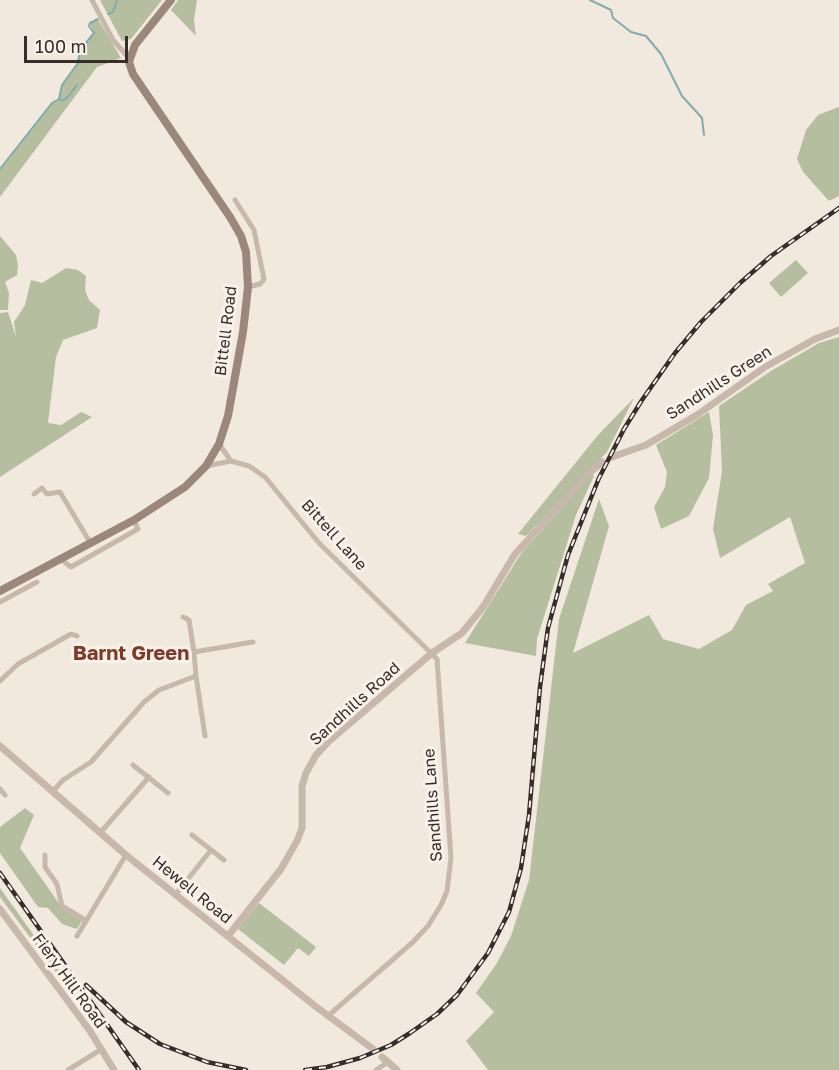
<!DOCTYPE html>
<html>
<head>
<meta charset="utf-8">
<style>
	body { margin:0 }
	#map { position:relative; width:839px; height:1070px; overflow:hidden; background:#f1e8de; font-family:"Golos Text",sans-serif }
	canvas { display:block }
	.scale { position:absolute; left:24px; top:36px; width:104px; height:27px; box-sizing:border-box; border:3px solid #372d2a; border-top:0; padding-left:8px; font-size:18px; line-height:21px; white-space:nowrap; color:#372d2a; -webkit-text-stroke:4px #f9f2eb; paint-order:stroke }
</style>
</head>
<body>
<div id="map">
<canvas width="839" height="1070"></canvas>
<div class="scale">100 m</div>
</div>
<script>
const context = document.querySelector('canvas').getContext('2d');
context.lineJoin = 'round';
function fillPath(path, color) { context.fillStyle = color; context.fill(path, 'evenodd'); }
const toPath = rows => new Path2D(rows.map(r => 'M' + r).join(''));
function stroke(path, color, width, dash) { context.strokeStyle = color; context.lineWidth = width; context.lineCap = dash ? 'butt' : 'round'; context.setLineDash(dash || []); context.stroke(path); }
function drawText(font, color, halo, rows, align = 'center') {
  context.font = font + ' "Golos Text",sans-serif'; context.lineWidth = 6; context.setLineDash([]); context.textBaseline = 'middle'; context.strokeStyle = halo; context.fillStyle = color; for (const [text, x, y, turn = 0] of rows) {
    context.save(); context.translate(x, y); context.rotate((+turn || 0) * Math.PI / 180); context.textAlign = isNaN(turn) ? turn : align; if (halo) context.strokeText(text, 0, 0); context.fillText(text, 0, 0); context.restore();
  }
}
fillPath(toPath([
	[100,0,162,0,131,39,122,41],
	[178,0,197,0,194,20,196,36,171,10],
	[98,19,121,58,97,67,0,197,0,169,52,103,59,99,62,85,78,63,80,50,94,33,90,23],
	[839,107,839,196,829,201,803,172,797,159,806,130,818,115],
	[0,236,16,255,18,266,17,275,5,282,9,293,8,310,0,310],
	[796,260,808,273,781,297,769,283],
	[66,268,78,270,86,276,85,290,89,300,100,310,97,328,63,340,56,357,48,423,61,425,81,412,92,417,0,477,0,313,8,312,16,337,14,322,25,305,31,280,42,283],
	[839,337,839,1070,488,1070,466,1041,494,1012,476,993,497,963,511,936,529,880,559,619,599,499,609,526,573,653,649,615,663,639,699,649,732,630,746,605,773,591,768,584,805,563,790,517,720,558,713,529,722,471,719,406,771,371,819,343],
	[634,398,607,452,526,536,518,534,598,435],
	[709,412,713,435,709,478,689,516,661,529,654,507,665,487,667,472,656,445],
	[592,474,594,476,576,515,537,639,536,656,465,643,522,552],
	[25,808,34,815,20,848,63,909,82,921,77,929,62,924,48,908,38,907,0,853,0,827],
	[0,888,83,1004,81,1006,0,897],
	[259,903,316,947,309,956,298,948,284,965,238,929]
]), '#b5bf9f');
stroke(toPath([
	[590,0,611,10,613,18,631,32,646,36,661,54,682,96,702,118,704,135],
	[108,14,113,12,117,0],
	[59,99,62,101,67,98,77,85],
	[0,169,52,103,59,99,62,85,78,63,80,50,94,33,89,26,90,23,98,19]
]), '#7facac', 2);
stroke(toPath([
	[92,0,113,40,129,58],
	[235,200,254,230,264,279,260,284,248,287],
	[219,444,231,461],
	[206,466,231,461,249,466,265,477,319,543,437,659,451,858,447,891,441,905,428,926,413,942,329,1015],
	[34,494,42,488,47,494,60,492,91,544],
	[62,560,71,567,138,529,134,520],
	[0,602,37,582],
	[183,617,189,620,194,652],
	[196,676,205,736],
	[0,681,18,664,71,634,77,636],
	[133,765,168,793],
	[0,789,5,795],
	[53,791,63,780,91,762,144,702,159,690,196,676,194,652,253,642],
	[100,833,149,777],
	[192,835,224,860],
	[45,855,45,867,57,884,62,906,85,920],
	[176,894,211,850],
	[77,936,126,855],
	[68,1070,102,1049],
	[376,1070,388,1062]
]), '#c8b8ab', 5);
stroke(toPath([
	[612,457,646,445,697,415,765,367,815,339,839,330],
	[0,746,126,855,315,1006,373,1049],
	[0,909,90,1031,114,1070],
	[228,936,281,869,297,841,302,828,302,786,306,773,316,755,329,741,432,653,462,633,483,607,515,554,587,475,602,462],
	[382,1057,397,1070]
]), '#c8b8ab', 7);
stroke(toPath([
	[0,591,134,520,185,487,206,466,219,444,228,416,243,332,248,287,246,252,241,236,230,217,133,74,129,62,135,45,171,0]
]), '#9c877c', 8);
const rail = toPath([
	[0,873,139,1070],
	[86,985,126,1022,160,1044,207,1062,246,1070],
	[305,1070,327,1067,360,1058,391,1045,410,1033,437,1014,457,995,488,953,509,912,521,868,529,815,540,687,548,628,568,555,599,478,624,429,642,400,675,353,701,322,740,283,771,256,839,208]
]);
stroke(rail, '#372d2a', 4.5);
stroke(rail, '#f9f2eb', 2, [7]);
drawText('16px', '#372d2a', '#f9f2eb', [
	["Bittell Road",226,331,-83],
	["Sandhills Green",719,383,-33],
	["Bittell Lane",334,535,48],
	["Sandhills Road",355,704,-42],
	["Sandhills Lane",433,805,-94],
	["Hewell Road",192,890,39],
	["Fiery Hill Road",69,981,54]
]);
drawText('bold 20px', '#803b28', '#f9f2eb', [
	["Barnt Green",131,654]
]);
</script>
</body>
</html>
